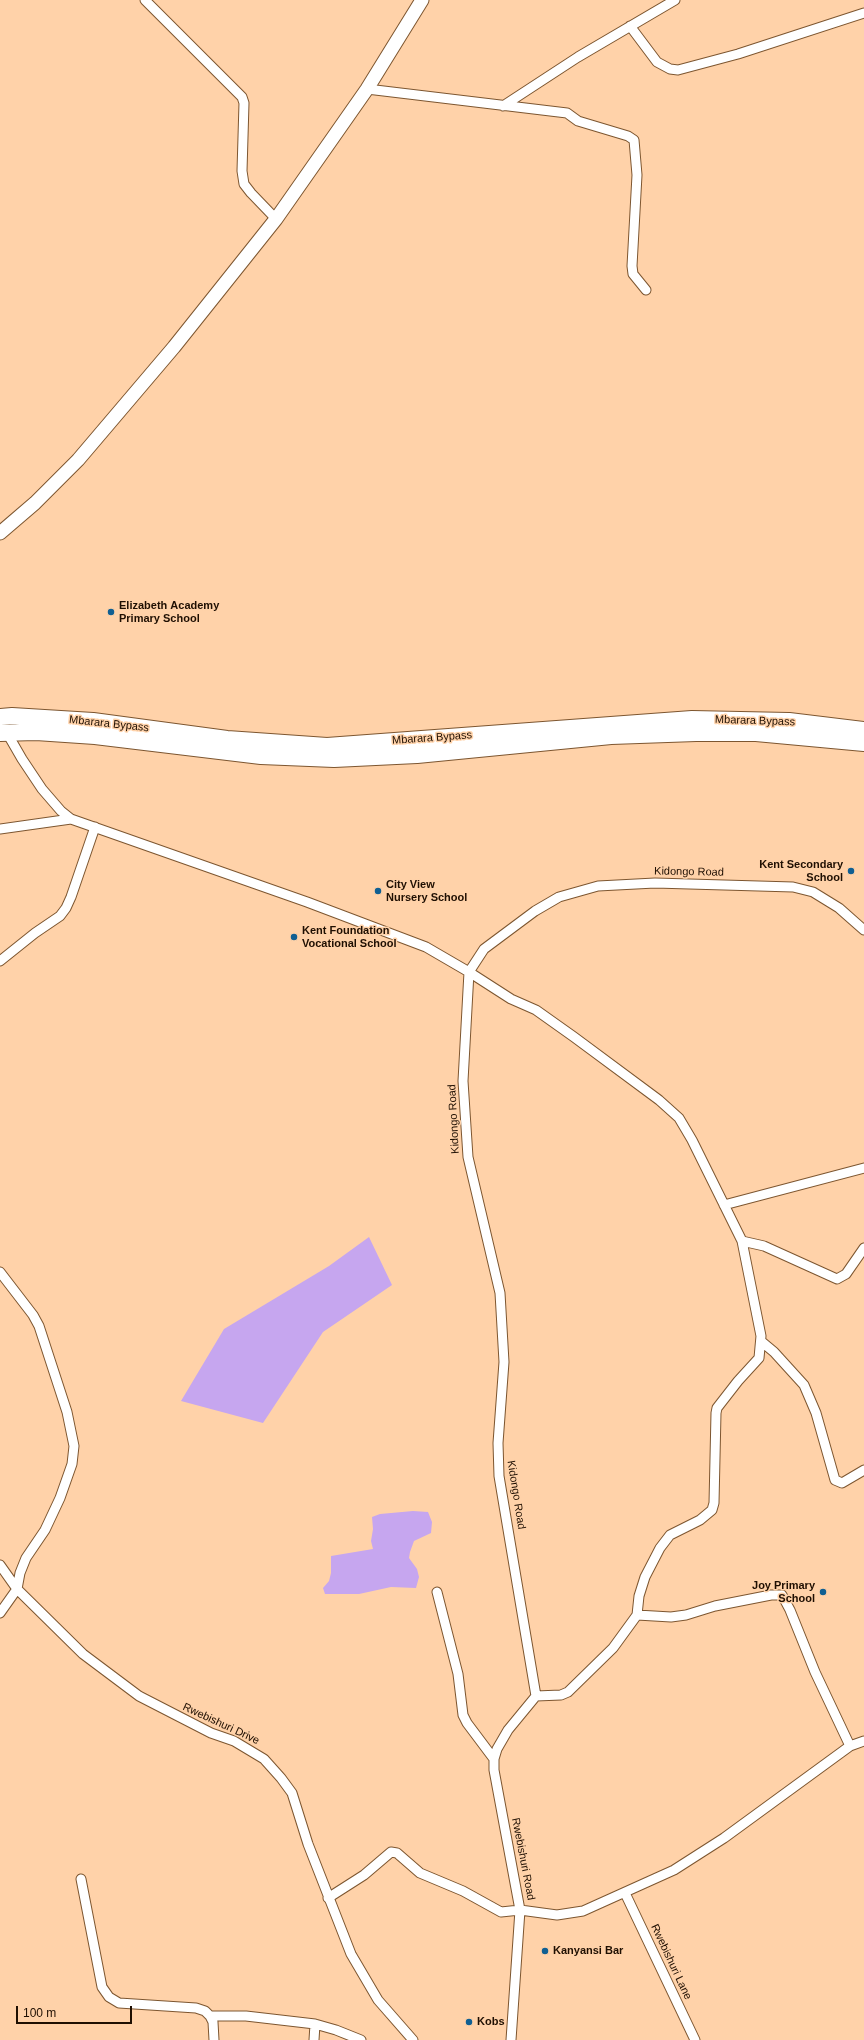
<!DOCTYPE html>
<html>
<head>
<meta charset="utf-8">
<style>
	body { margin:0 }
	#map { position:relative; width:864px; height:2040px; overflow:hidden; background:#ffd2a9; font-family:Helvetica,sans-serif }
	canvas { display:block }
	.scale { position:absolute; left:16px; top:2006px; width:116px; height:18px; box-sizing:border-box; border:2px solid #1f0f02; border-top:0; padding-left:5px; font-size:12px; line-height:14px; white-space:nowrap; color:#1f0f02; -webkit-text-stroke:3px #ffd2a9; paint-order:stroke }
</style>
</head>
<body>
<div id="map">
<canvas width="864" height="2040"></canvas>
<div class="scale">100 m</div>
</div>
<script>
const context = document.querySelector('canvas').getContext('2d');
context.lineJoin = 'round';
function fillPath(path, color) { context.fillStyle = color; context.fill(path, 'evenodd'); }
const toPath = rows => new Path2D(rows.map(r => 'M' + r).join(''));
function stroke(path, color, width, dash) { context.strokeStyle = color; context.lineWidth = width; context.lineCap = dash ? 'butt' : 'round'; context.setLineDash(dash || []); context.stroke(path); }
function drawText(font, color, halo, rows, align = 'center') {
  context.font = font + ' Helvetica,sans-serif'; context.lineWidth = 3; context.setLineDash([]); context.textBaseline = 'middle'; context.strokeStyle = halo; context.fillStyle = color; for (const [text, x, y, turn = 0] of rows) {
    context.save(); context.translate(x, y); context.rotate((+turn || 0) * Math.PI / 180); context.textAlign = isNaN(turn) ? turn : align; if (halo) context.strokeText(text, 0, 0); context.fillText(text, 0, 0); context.restore();
  }
}
fillPath(toPath([
	[369,1237,392,1285,323,1332,263,1423,181,1401,224,1329,329,1266],
	[413,1511,428,1512,432,1522,431,1533,414,1541,410,1552,409,1558,417,1569,419,1577,416,1588,391,1587,359,1594,325,1594,323,1588,329,1581,331,1573,331,1556,373,1549,371,1541,373,1529,372,1517,380,1514]
]), '#c6a6ef');
const street = toPath([
	[145,0,242,97,244,103,242,171,244,184,251,193,276,219],
	[630,26,657,62,670,69,678,70,738,54,864,13],
	[367,89,567,113,578,121,628,136,634,140,637,175,632,266,633,274,646,290],
	[503,106,578,57,675,0],
	[7,733,22,759,42,789,61,811,71,819,307,902,426,947,469,972,511,999,536,1010,574,1037,659,1100,679,1118,692,1140,742,1241,761,1336,759,1358,738,1381,717,1408,716,1413,714,1503,712,1510,700,1520,670,1535,660,1548,645,1577,639,1596,637,1615,613,1648,568,1692,561,1695,536,1696],
	[0,829,71,819],
	[0,961,35,933,60,916,66,908,71,897,95,827],
	[724,1205,864,1168],
	[742,1241,764,1246,837,1279,846,1274,864,1248],
	[0,1272,33,1315,39,1326,67,1412,74,1446,72,1464,60,1498,45,1530,26,1558,20,1573,17,1589,0,1613],
	[762,1342,774,1352,804,1385,816,1413,835,1480,842,1483,864,1470],
	[0,1565,17,1589,83,1654,139,1696,211,1733,234,1741,264,1759,281,1778,292,1793,308,1844,351,1954,378,2000,413,2040],
	[437,1592,458,1674,463,1715,467,1723,494,1759],
	[637,1615,671,1617,686,1615,715,1606,771,1595,782,1595,790,1610,815,1672,850,1746],
	[536,1696,499,1476,498,1443,504,1362,500,1293,468,1157,463,1081,469,972,484,949,535,911,559,897,598,886,655,883,793,887,813,892,839,908,864,930],
	[81,1879,102,1987,109,1997,119,2003,196,2008,205,2011,210,2016,213,2022,214,2040],
	[625,1893,695,2040],
	[328,1898,364,1875,391,1852,397,1853,420,1873,463,1891,501,1912,520,1910,557,1915,583,1911,674,1870,724,1838,850,1746,864,1741],
	[210,2016,246,2016,315,2024,336,2030,361,2040],
	[314,2040,315,2024],
	[511,2040,520,1910,494,1770,494,1759,497,1749,508,1730,536,1696]
]);
const secondary = toPath([
	[0,533,35,503,78,460,174,347,276,219,367,89,422,0]
]);
const highway = toPath([
	[0,717,12,716,93,721,227,739,327,746,692,719,789,721,864,730],
	[0,733,36,732,95,736,261,756,334,759,417,755,611,736,696,733,756,733,864,743]
]);
stroke(street, '#7d5630', 11);
stroke(secondary, '#7d5630', 15);
stroke(highway, '#7d5630', 18);
stroke(street, '#fff', 9);
stroke(secondary, '#fff', 13);
stroke(highway, '#fff', 16);
for (const [x, y, r, color] of [
	[111,612,4,"#105f92"],
	[851,871,4,"#105f92"],
	[378,891,4,"#105f92"],
	[294,937,4,"#105f92"],
	[823,1592,4,"#105f92"],
	[545,1951,4,"#105f92"],
	[469,2022,4,"#105f92"]
]) { const dot = new Path2D(); dot.arc(x, y, r, 0, 2 * Math.PI); context.fillStyle = color; context.fill(dot); stroke(dot, '#ffd2a9', 1.5); }
drawText('bold 11px', '#1f0f02', '#ffd2a9', [
	["Elizabeth Academy",119,606],
	["Primary School",119,619],
	["Kent Secondary",843,865,"right"],
	["School",843,878,"right"],
	["City View",386,885],
	["Nursery School",386,898],
	["Kent Foundation",302,931],
	["Vocational School",302,944],
	["Joy Primary",815,1586,"right"],
	["School",815,1599,"right"],
	["Kanyansi Bar",553,1951],
	["Kobs",477,2022]
], 'left');
drawText('11px', '#1f0f02', '#ffd2a9', [
	["Mbarara Bypass",755,721,2],
	["Mbarara Bypass",109,724,6],
	["Mbarara Bypass",432,738,-4],
	["Kidongo Road",689,872,1],
	["Kidongo Road",454,1119,-93],
	["Kidongo Road",516,1495,81],
	["Rwebishuri Drive",221,1724,25],
	["Rwebishuri Road",523,1859,79],
	["Rwebishuri Lane",671,1962,65]
]);
</script>
</body>
</html>
